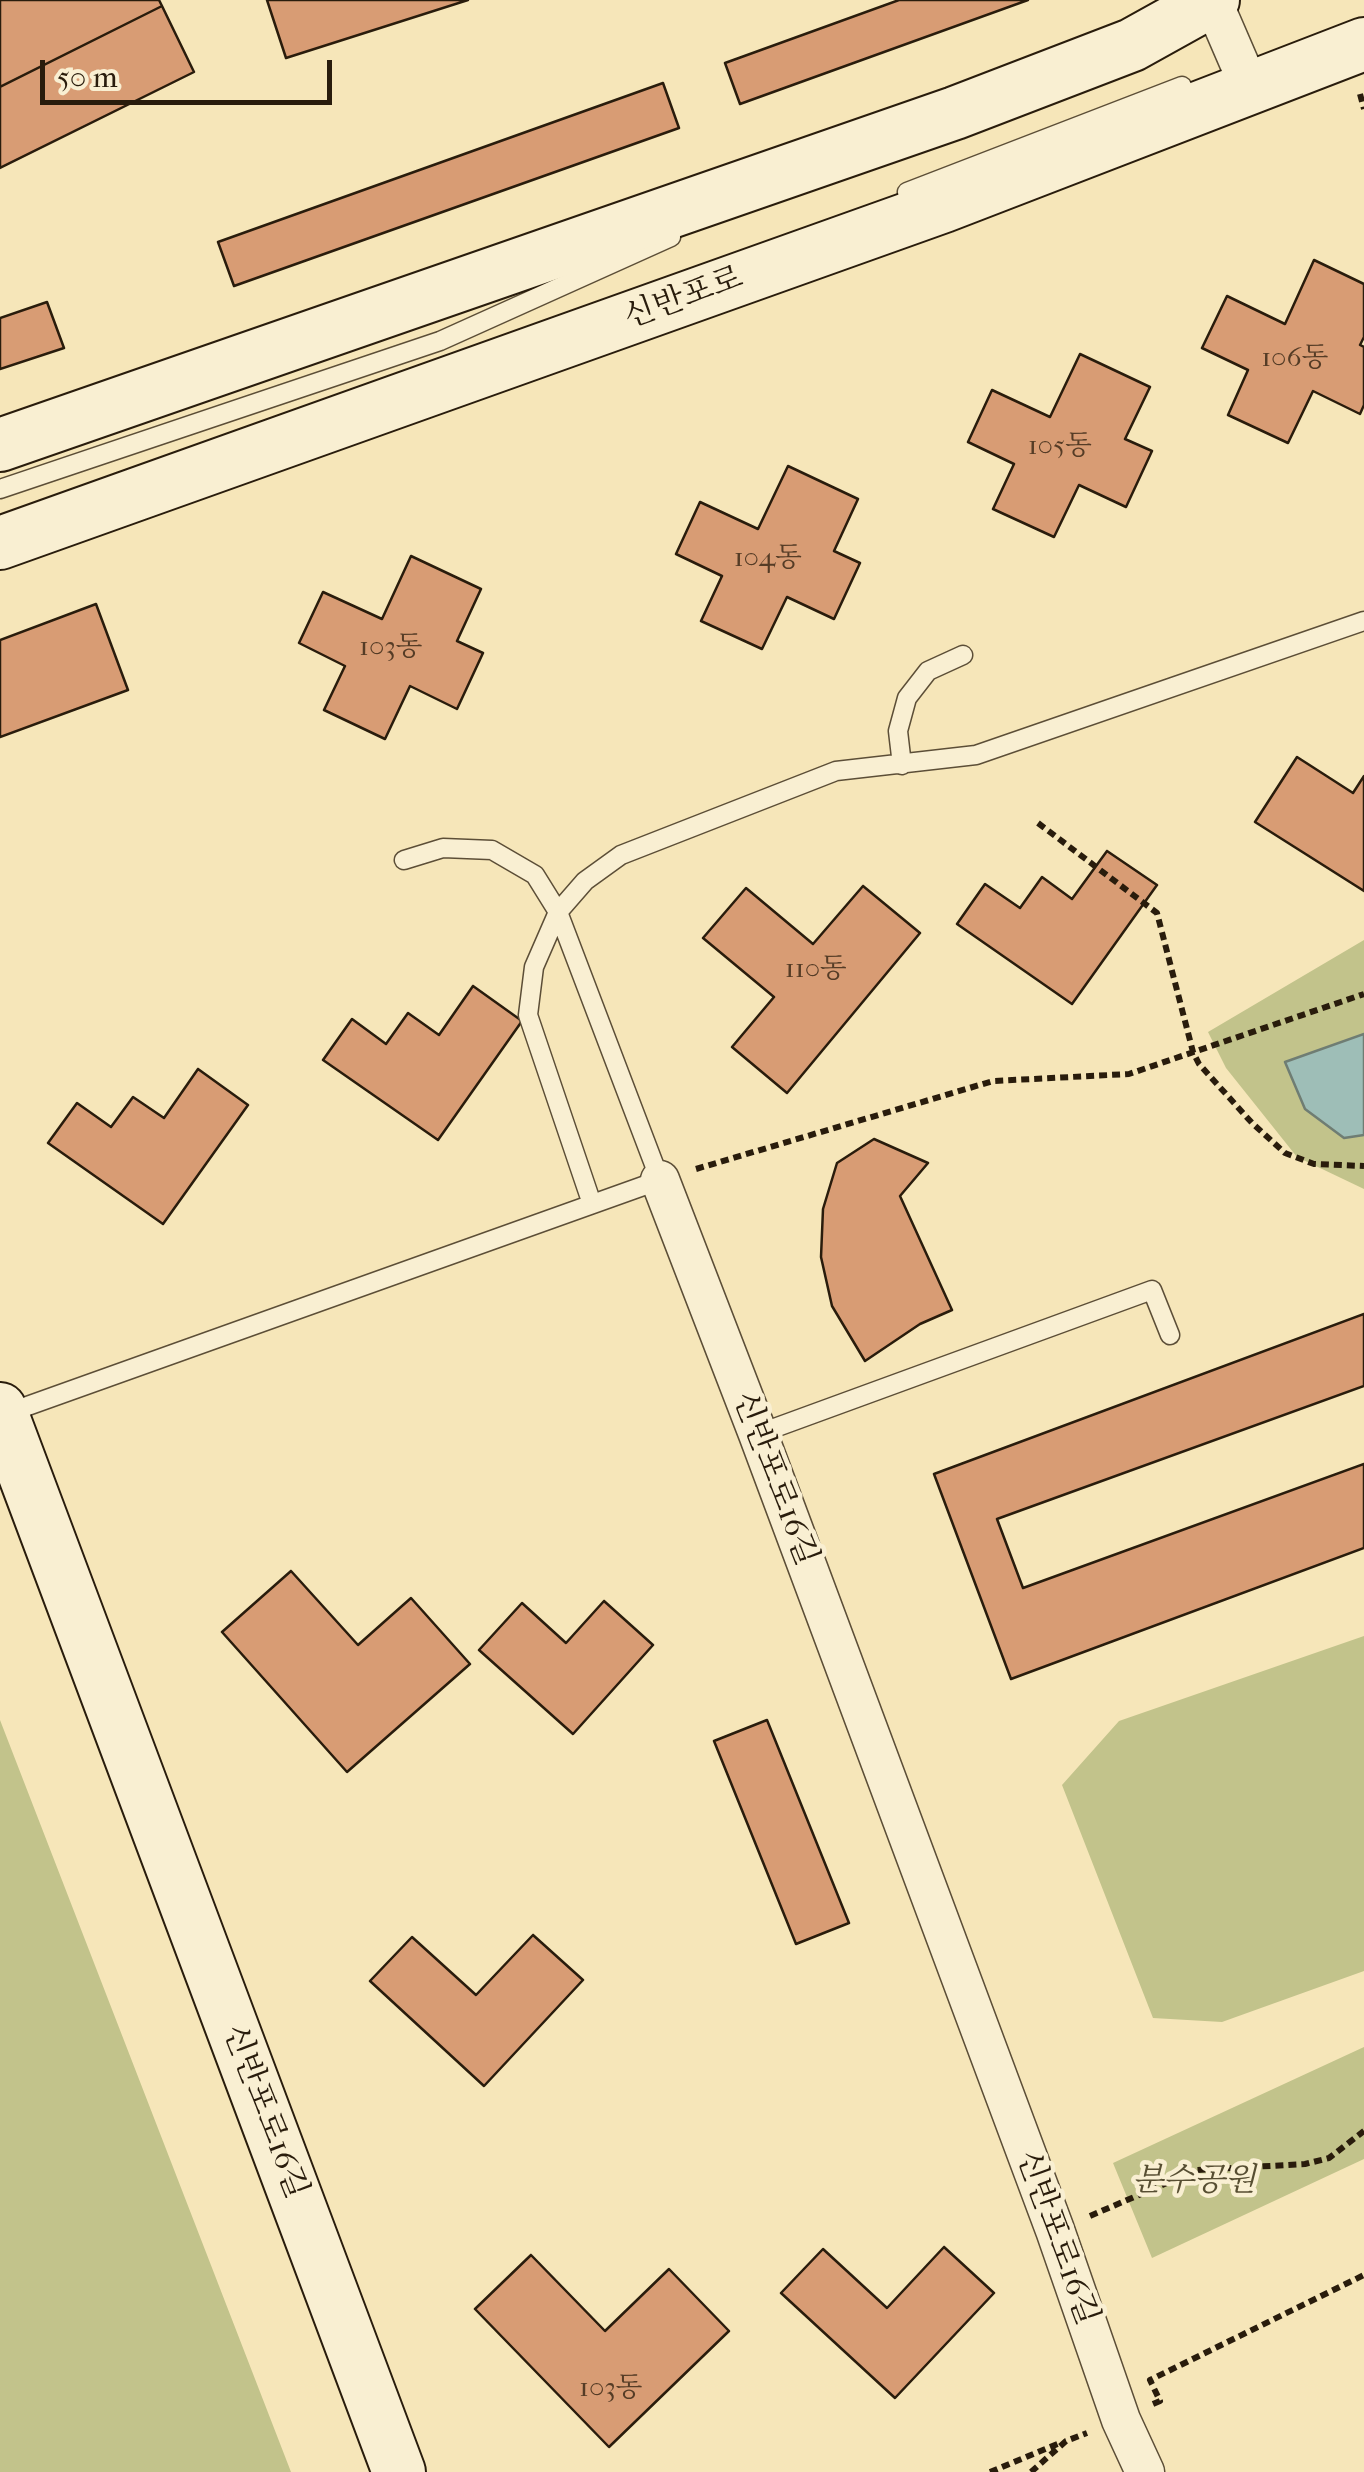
<!DOCTYPE html>
<html>
<head>
<meta charset="utf-8">
<style>
	body { margin:0 }
	#map { position:relative; width:1364px; height:2472px; overflow:hidden; background:#f6e6b9; font-family:"IM FELL French Canon",serif }
	canvas { display:block }
	.scale { position:absolute; left:40px; top:60px; width:292px; height:45px; box-sizing:border-box; border:5px solid #291c0c; border-top:0; padding-left:12px; font-size:30px; line-height:35px; white-space:nowrap; color:#291c0c; -webkit-text-stroke:8px #f9efd2; paint-order:stroke }
</style>
</head>
<body>
<div id="map">
<canvas width="1364" height="2472"></canvas>
<div class="scale">50 m</div>
</div>
<script>
const context = document.querySelector('canvas').getContext('2d');
context.lineJoin = 'round';
function fillPath(path, color) { context.fillStyle = color; context.fill(path, 'evenodd'); }
const toPath = rows => new Path2D(rows.map(r => 'M' + r).join(''));
function stroke(path, color, width, dash) { context.strokeStyle = color; context.lineWidth = width; context.lineCap = dash ? 'butt' : 'round'; context.setLineDash(dash || []); context.stroke(path); }
function drawText(font, color, halo, rows, align = 'center') {
  context.font = font + ' "IM FELL French Canon","Noto Serif KR",serif'; context.lineWidth = 9; context.setLineDash([]); context.textBaseline = 'middle'; context.strokeStyle = halo; context.fillStyle = color; for (const [text, x, y, turn = 0] of rows) {
    context.save(); context.translate(x, y); context.rotate((+turn || 0) * Math.PI / 180); context.textAlign = isNaN(turn) ? turn : align; if (halo) context.strokeText(text, 0, 0); context.fillText(text, 0, 0); context.restore();
  }
}
fillPath(toPath([
	[1364,940,1364,1189,1297,1157,1226,1068,1208,1032],
	[1364,1636,1364,1971,1222,2022,1153,2018,1062,1785,1119,1721],
	[0,1720,291,2472,0,2472],
	[1364,2047,1364,2159,1152,2258,1113,2163]
]), '#c2c38b');
const water = toPath([
	[1364,1034,1364,1135,1344,1138,1305,1109,1285,1062,1364,1034]
]);
fillPath(water, '#9ebeb7');
stroke(water, '#6f7d73', 2.5);
const building = toPath([
	[0,0,159,0,162,6,0,87,0,0],
	[267,0,468,0,286,58,267,0],
	[899,0,1028,0,740,104,725,63,899,0],
	[162,6,194,72,0,168,0,87,162,6],
	[663,83,679,128,234,286,218,242,663,83],
	[1314,260,1364,284,1364,337,1360,345,1364,347,1364,405,1360,414,1313,391,1288,443,1228,415,1248,370,1202,348,1227,296,1285,324,1314,260],
	[47,302,64,348,0,369,0,318,47,302],
	[1080,354,1150,387,1125,439,1152,451,1126,507,1079,485,1054,537,993,509,1014,464,968,442,992,390,1050,417,1080,354],
	[788,466,858,499,834,551,860,563,834,619,787,597,762,649,701,621,722,576,676,554,700,502,758,529,788,466],
	[411,556,481,589,457,641,483,653,457,709,410,686,385,739,324,710,345,666,299,643,323,592,382,619,411,556],
	[96,604,128,690,0,737,0,640,96,604],
	[1297,757,1353,793,1364,776,1364,891,1255,822,1297,757],
	[1107,851,1157,885,1072,1004,957,924,985,884,1020,908,1042,877,1072,899,1107,851],
	[863,886,920,933,787,1093,732,1047,774,997,703,938,746,888,813,944,863,886],
	[473,986,522,1021,438,1140,323,1060,352,1019,386,1044,408,1013,439,1035,473,986],
	[198,1069,248,1105,163,1224,48,1143,77,1103,111,1127,133,1097,164,1118,198,1069],
	[874,1139,928,1163,900,1196,952,1310,920,1324,865,1361,832,1306,821,1257,823,1209,837,1163,874,1139],
	[1364,1314,1364,1386,997,1519,1023,1588,1364,1464,1364,1548,1011,1679,934,1474,1364,1314],
	[291,1571,358,1645,411,1598,470,1664,347,1772,222,1632,291,1571],
	[604,1601,653,1645,573,1734,479,1650,522,1603,566,1643,604,1601],
	[767,1720,849,1923,796,1944,714,1741,767,1720],
	[533,1935,583,1980,484,2086,370,1981,412,1937,476,1995,533,1935],
	[944,2247,994,2293,895,2398,781,2293,823,2249,887,2308,944,2247],
	[531,2255,605,2331,669,2269,729,2331,609,2447,475,2309,531,2255]
]);
fillPath(building, '#d89c74');
stroke(building, '#291c0c', 2.5);
const lane = toPath([
	[907,192,1182,86],
	[0,489,440,341,671,237],
	[902,765,898,731,907,698,928,671,963,655],
	[592,1204,528,1015,534,967,558,912,585,881,621,855,836,771,976,755,1364,621],
	[5,1414,660,1180,558,912,535,875,492,850,443,848,404,860],
	[758,1434,1152,1290,1170,1335]
]);
const street = toPath([
	[1212,0,1250,88],
	[660,1180,758,1434,1055,2230,1121,2420,1145,2472]
]);
const secondary = toPath([
	[0,445,955,113,1132,45,1213,0],
	[0,543,944,206,1364,44],
	[0,1409,399,2472]
]);
stroke(lane, '#5c4e37', 21);
stroke(street, '#5c4e37', 41);
stroke(secondary, '#291c0c', 56);
stroke(toPath([
	[1360,94,1364,109],
	[1038,823,1157,913,1193,1052,1199,1064,1252,1123,1285,1153,1314,1164,1364,1166],
	[696,1169,993,1081,1129,1074,1364,994],
	[1090,2216,1197,2170,1305,2164,1329,2158,1364,2131],
	[1153,2404,1160,2401,1150,2380,1364,2275],
	[990,2472,1060,2443],
	[1031,2472,1066,2441,1087,2433]
]), '#291c0c', 6, [8, 5]);
stroke(lane, '#f9efd2', 18);
stroke(street, '#f9efd2', 38);
stroke(secondary, '#f9efd2', 52);
drawText('28px', '#553c26', null, [
	["106동",1295,359],
	["105동",1060,447],
	["104동",768,559],
	["103동",391,648],
	["110동",816,970],
	["103동",611,2389]
]);
drawText('32px', '#291c0c', '#f9efd2', [
	["신반포로",684,299,-20],
	["신반포로16길",774,1479,69],
	["신반포로16길",264,2112,69],
	["신반포로16길",1056,2238,70]
]);
drawText('italic 32px', '#574e32', '#f9efd2', [
	["분수공원",1194,2182]
]);
</script>
</body>
</html>
